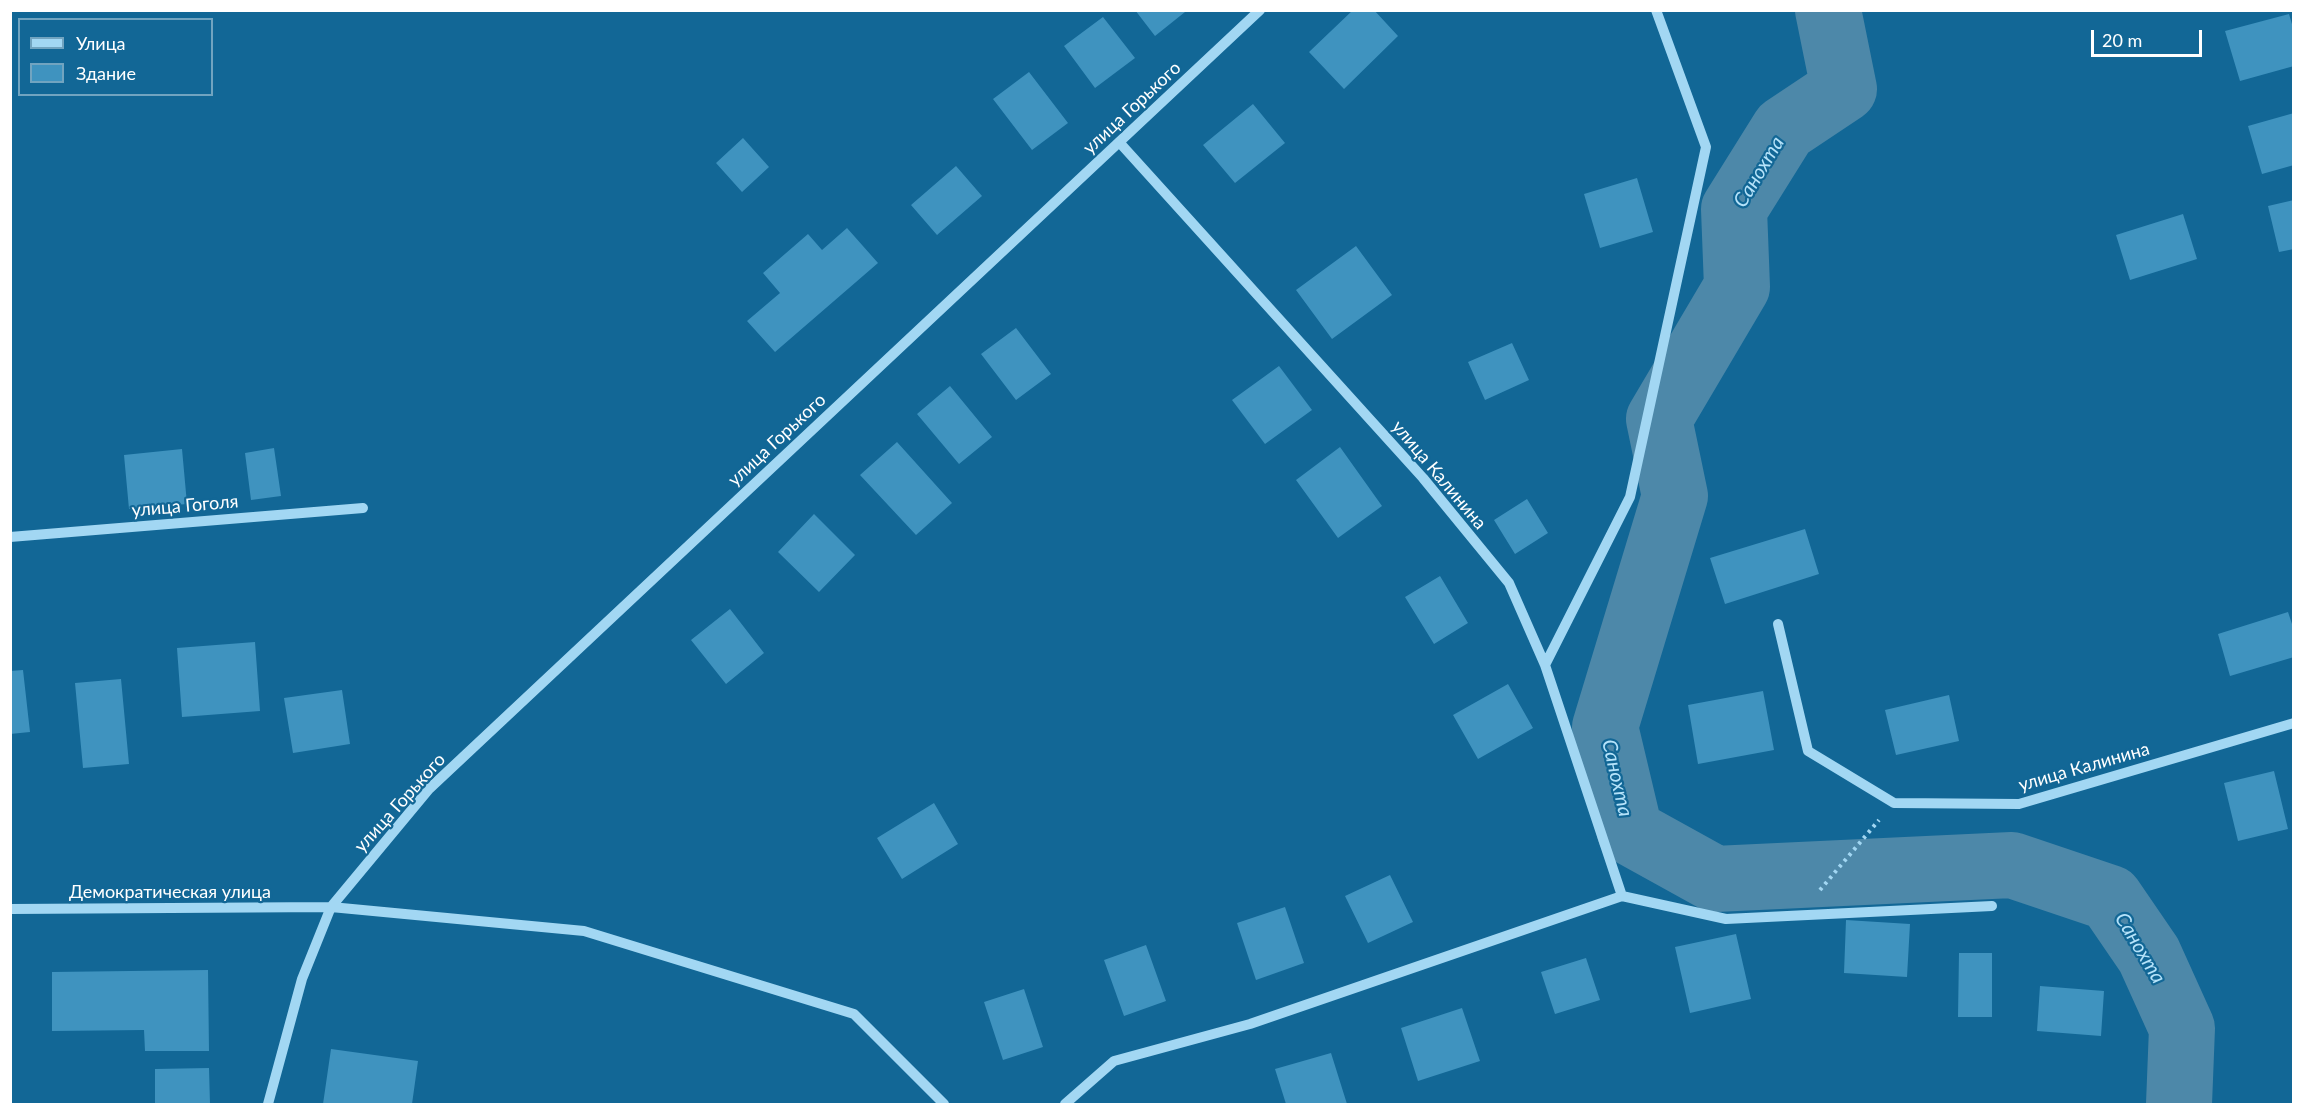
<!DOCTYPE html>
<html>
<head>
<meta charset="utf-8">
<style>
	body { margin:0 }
	#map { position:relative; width:2304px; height:1115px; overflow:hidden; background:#126796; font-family:Lato,sans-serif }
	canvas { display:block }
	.frame { position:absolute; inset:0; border:12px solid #fff; pointer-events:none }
	.legend { position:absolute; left:18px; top:18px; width:195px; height:78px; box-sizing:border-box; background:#126796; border:2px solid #71a4c0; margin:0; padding:8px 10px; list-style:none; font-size:18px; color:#fff }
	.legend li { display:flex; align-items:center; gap:12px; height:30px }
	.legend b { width:30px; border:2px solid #71a4c0 }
	.scale { position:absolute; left:2091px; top:30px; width:111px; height:27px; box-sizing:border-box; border:3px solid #fff; border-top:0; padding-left:8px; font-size:18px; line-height:21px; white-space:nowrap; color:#fff; -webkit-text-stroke:4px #126796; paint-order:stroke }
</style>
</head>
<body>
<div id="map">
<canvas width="2304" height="1115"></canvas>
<div class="frame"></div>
<ul class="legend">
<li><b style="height:8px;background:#a2d7f3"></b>Улица</li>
<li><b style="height:16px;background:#3f93bf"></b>Здание</li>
</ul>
<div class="scale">20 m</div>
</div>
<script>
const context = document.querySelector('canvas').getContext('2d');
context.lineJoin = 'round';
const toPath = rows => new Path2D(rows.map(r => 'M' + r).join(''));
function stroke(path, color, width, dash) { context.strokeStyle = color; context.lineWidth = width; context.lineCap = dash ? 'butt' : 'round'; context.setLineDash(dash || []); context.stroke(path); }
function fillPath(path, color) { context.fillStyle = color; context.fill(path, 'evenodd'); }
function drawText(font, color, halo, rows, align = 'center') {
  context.font = font + ' Lato,sans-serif'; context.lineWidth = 4.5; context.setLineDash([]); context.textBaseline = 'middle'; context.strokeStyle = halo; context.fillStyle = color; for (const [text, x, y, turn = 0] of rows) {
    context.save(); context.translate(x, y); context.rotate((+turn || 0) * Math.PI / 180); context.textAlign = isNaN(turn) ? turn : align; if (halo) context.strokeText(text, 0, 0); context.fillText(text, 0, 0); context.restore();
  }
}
stroke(toPath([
	[1828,10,1844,89,1784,129,1734,209,1737,287,1659,419,1675,496,1605,727,1630,832,1715,879,2012,865,2110,898,2149,955,2182,1028,2179,1104]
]), '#4d88a9', 66);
fillPath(toPath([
	[1135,10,1184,10,1185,12,1155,36],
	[1353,10,1374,10,1398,36,1344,89,1309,52],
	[2289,14,2294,31,2294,66,2240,81,2225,31],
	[1103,17,1135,58,1095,88,1064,46],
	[1029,72,1068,123,1032,150,993,99],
	[1253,104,1285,143,1235,183,1203,145],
	[2294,113,2294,165,2262,174,2248,126],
	[743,138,769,167,742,192,716,163],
	[956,166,982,196,937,235,911,205],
	[1637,178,1653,232,1600,248,1584,194],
	[2294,200,2294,249,2279,252,2268,206],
	[2183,214,2197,259,2130,280,2116,235],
	[847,228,878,263,775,352,747,321,780,293,763,273,808,234,822,250],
	[1356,246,1392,295,1332,339,1296,290],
	[1016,328,1051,374,1016,400,981,354],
	[1512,343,1529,380,1485,400,1468,362],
	[1279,366,1312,410,1265,444,1232,400],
	[950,386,992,437,959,464,917,414],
	[897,442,952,503,916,535,860,475],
	[1340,447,1382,506,1338,538,1296,480],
	[274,448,281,496,251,500,245,453],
	[182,449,187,504,129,509,124,455],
	[1527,499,1548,533,1515,554,1494,520],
	[814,514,855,555,819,592,778,552],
	[1805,529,1819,574,1725,604,1710,558],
	[1440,576,1468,623,1434,644,1405,597],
	[730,609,764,653,726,684,691,640],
	[2288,612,2294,630,2294,657,2230,676,2218,634],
	[255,642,260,711,182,717,177,648],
	[23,670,30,732,10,734,10,671],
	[121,679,129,764,83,768,75,683],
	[1508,684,1533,728,1478,759,1453,715],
	[342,690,350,744,293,753,284,698],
	[1763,691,1774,750,1698,764,1688,705],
	[1949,695,1959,741,1896,755,1885,710],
	[2274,771,2288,829,2238,841,2224,783],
	[934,803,958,844,902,879,877,838],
	[1390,875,1413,922,1368,943,1345,896],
	[1285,907,1304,963,1256,980,1237,923],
	[1846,920,1910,924,1907,977,1844,973],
	[1736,934,1751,999,1690,1013,1675,947],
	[1146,945,1166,1001,1124,1016,1104,960],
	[1959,953,1992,953,1992,1017,1958,1017],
	[1586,958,1600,1000,1555,1014,1541,972],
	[208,970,209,1051,145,1051,144,1030,52,1031,52,972],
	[2040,986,2104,991,2101,1036,2037,1031],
	[1024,989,1043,1047,1003,1060,984,1002],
	[1462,1008,1480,1061,1418,1081,1401,1028],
	[331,1049,418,1061,412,1104,323,1104],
	[1331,1053,1347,1104,1286,1104,1275,1069],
	[209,1068,210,1104,155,1104,155,1069]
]), '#3f93bf');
stroke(toPath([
	[1820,890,1879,820]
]), '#a2d7f3', 4, [3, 4.5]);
stroke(toPath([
	[1119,142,1423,478,1509,583,1545,665,1622,896],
	[10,537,363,508],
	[1778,624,1808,751,1894,803,2019,804,2294,723],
	[1545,665,1630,497,1706,147,1656,10],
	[10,909,331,907,584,931,854,1014,944,1104],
	[268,1104,302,979,331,907,429,789,1260,10],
	[1065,1104,1114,1061,1250,1024,1622,896,1726,919,1992,906]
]), '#a2d7f3', 10);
drawText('18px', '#fff', '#126796', [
	["улица Горького",1132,108,-43],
	["улица Горького",777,440,-43],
	["улица Калинина",1439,475,50],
	["улица Гоголя",185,506,-5],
	["улица Калинина",2084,767,-16],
	["улица Горького",400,803,-48],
	["Демократическая улица",170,892]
]);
drawText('italic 20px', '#b6e3fa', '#126796', [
	["Санохта",1759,172,-59],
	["Санохта",1617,778,77],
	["Санохта",2140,948,59]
]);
</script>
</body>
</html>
